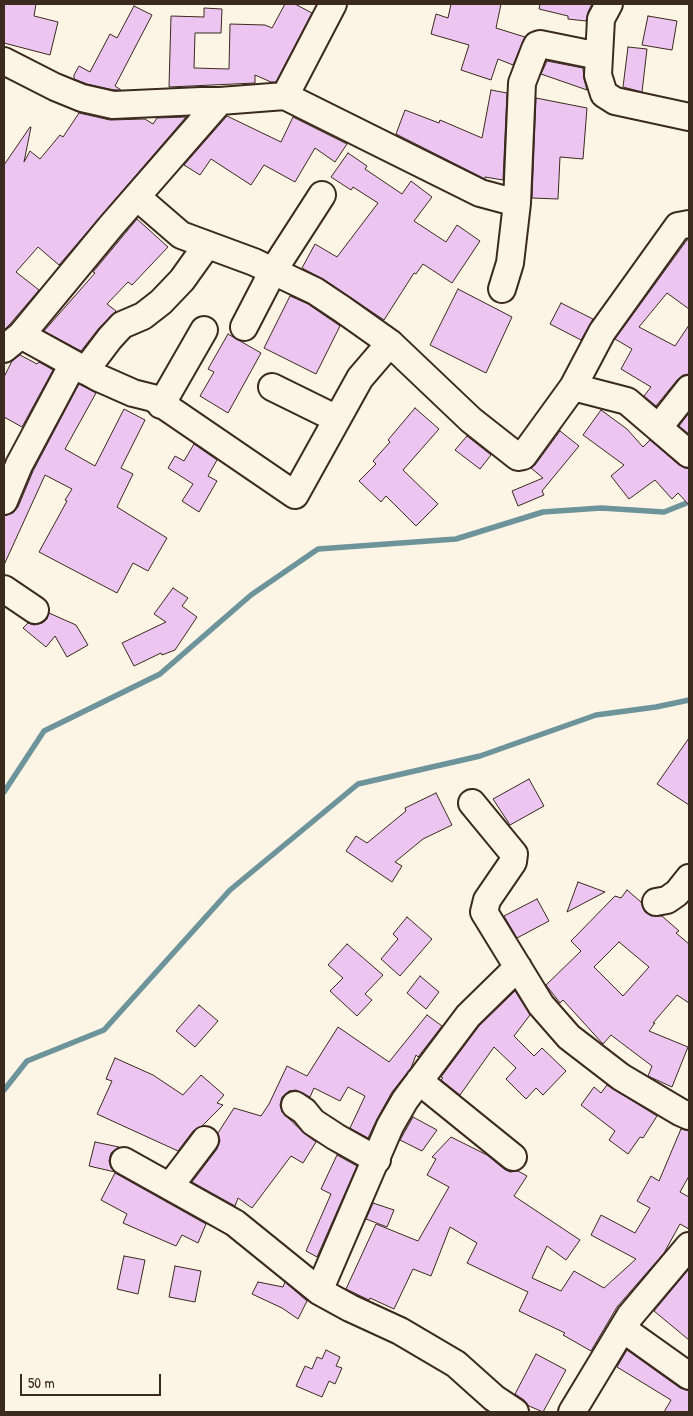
<!DOCTYPE html>
<html>
<head>
<meta charset="utf-8">
<style>
	body { margin:0 }
	#map { position:relative; width:693px; height:1416px; overflow:hidden; background:#fcf5e5; font-family:"Patrick Hand",sans-serif }
	canvas { display:block }
	.frame { position:absolute; inset:0; border:5px solid #3b2a1e; pointer-events:none }
	.scale { position:absolute; left:20px; top:1374px; width:141px; height:22px; box-sizing:border-box; border:2px solid #3b2a1e; border-top:0; padding-left:6px; font-size:15px; line-height:18px; white-space:nowrap; color:#3b2a1e; -webkit-text-stroke:4px #fcf5e5; paint-order:stroke }
</style>
</head>
<body>
<div id="map">
<canvas width="693" height="1416"></canvas>
<div class="frame"></div>
<div class="scale">50 m</div>
</div>
<script>
const context = document.querySelector('canvas').getContext('2d');
context.lineJoin = 'round';
const toPath = rows => new Path2D(rows.map(r => 'M' + r).join(''));
function stroke(path, color, width, dash) { context.strokeStyle = color; context.lineWidth = width; context.lineCap = dash ? 'butt' : 'round'; context.setLineDash(dash || []); context.stroke(path); }
function fillPath(path, color) { context.fillStyle = color; context.fill(path, 'evenodd'); }
stroke(toPath([
	[4,792,44,731,160,674,251,595,318,549,456,539,543,512,601,508,664,512,689,502],
	[4,1090,27,1061,104,1030,230,890,358,784,480,756,596,715,656,707,689,700]
]), '#6d949a', 5.5);
const building = toPath([
	[4,4,36,4,34,16,58,22,50,55,4,43,4,4],
	[285,4,295,4,312,13,276,82,271,82,255,75,255,83,169,87,171,16,204,17,204,8,222,9,221,33,195,33,194,68,229,69,230,24,265,25,272,28,285,4],
	[451,4,501,4,496,28,525,37,513,65,498,59,491,80,461,70,469,45,431,34,436,14,448,18,451,4],
	[540,4,592,4,588,12,586,21,568,19,568,16,539,9,540,4],
	[134,6,152,15,115,86,121,90,114,90,87,84,74,79,74,75,79,66,90,72,110,34,117,38,134,6],
	[648,16,677,21,672,50,642,45,648,16],
	[628,47,647,49,642,92,623,87,628,47],
	[547,61,583,68,584,79,587,90,541,74,547,61],
	[491,90,507,93,503,180,485,177,485,179,396,134,405,110,439,123,440,120,482,138,491,90],
	[536,98,587,108,583,159,560,157,558,199,532,198,536,98],
	[79,113,110,120,145,119,153,124,157,118,186,117,59,265,38,247,16,272,39,290,10,324,4,330,4,165,30,127,31,127,24,162,30,151,40,159,60,135,63,137,79,113],
	[227,116,281,142,293,117,347,144,335,162,315,148,295,182,264,165,251,185,211,159,200,175,184,165,227,116],
	[348,153,367,166,365,169,402,194,411,181,432,197,414,221,446,242,457,225,480,241,452,283,423,264,416,274,414,273,384,320,323,279,302,268,315,244,337,257,378,203,353,187,351,190,331,177,348,153],
	[137,219,168,247,132,285,128,282,107,304,116,311,99,328,81,351,44,331,95,273,93,272,137,219],
	[689,239,689,309,667,293,639,327,675,346,689,325,689,374,683,375,677,380,656,406,644,396,651,387,621,369,632,349,615,339,687,240,689,239],
	[458,289,512,317,486,373,430,345,458,289],
	[290,296,308,304,340,326,316,374,264,348,290,296],
	[561,303,593,319,581,340,550,324,561,303],
	[228,334,261,353,228,413,200,396,214,372,208,369,228,334],
	[20,355,37,364,39,362,53,370,22,427,4,417,4,377,12,361,20,355],
	[79,384,96,393,65,449,95,466,124,409,145,420,121,468,133,474,117,507,167,538,148,571,133,563,117,593,39,552,67,501,65,500,72,489,45,475,4,565,4,516,13,513,18,507,33,471,79,384],
	[415,408,439,429,403,470,438,504,416,526,386,496,381,502,359,481,376,464,373,461,390,442,388,440,415,408],
	[601,410,627,429,643,447,650,440,679,465,689,469,689,505,678,493,672,499,655,480,629,499,611,476,624,465,583,435,601,410],
	[689,413,689,434,679,426,689,413],
	[560,431,579,446,542,491,544,495,518,506,512,491,543,478,531,468,535,465,560,431],
	[467,436,491,455,480,469,455,450,467,436],
	[194,444,217,460,208,476,217,481,199,512,182,501,193,484,168,468,175,456,184,461,194,444],
	[173,588,188,598,182,606,197,617,175,650,162,655,161,653,134,666,122,643,166,622,154,614,173,588],
	[49,613,76,625,88,645,67,657,55,636,46,647,23,628,28,623,34,625,42,623,47,619,49,613],
	[689,738,689,805,657,784,689,738],
	[529,779,544,806,510,825,493,799,529,779],
	[436,793,452,825,423,839,395,862,402,866,392,882,346,851,356,836,367,843,406,811,405,808,436,793],
	[578,882,605,892,567,912,578,882],
	[627,890,641,902,645,912,651,916,662,916,679,931,676,933,689,944,689,1003,677,995,653,1023,655,1023,649,1031,688,1047,672,1087,648,1076,652,1066,611,1035,603,1044,563,1000,560,1003,546,985,581,951,571,941,615,896,621,898,627,890],
	[619,942,649,967,623,996,594,967,619,942],
	[537,899,549,921,517,938,504,916,537,899],
	[407,917,432,939,400,976,381,959,398,939,393,934,407,917],
	[347,944,383,975,365,994,372,1000,357,1016,330,991,343,978,328,965,347,944],
	[420,976,439,992,426,1009,407,993,420,976],
	[515,991,530,1015,514,1036,534,1056,542,1048,566,1071,543,1095,536,1088,526,1099,506,1079,516,1068,494,1047,460,1095,441,1080,443,1078,441,1077,479,1026,515,991],
	[199,1005,218,1021,195,1047,176,1031,199,1005],
	[427,1015,442,1026,418,1057,416,1055,411,1068,392,1092,377,1119,368,1138,350,1128,365,1096,348,1087,340,1101,314,1088,310,1097,296,1090,289,1091,282,1097,280,1105,282,1112,305,1134,316,1142,303,1163,291,1156,252,1208,238,1198,235,1206,192,1182,217,1149,220,1141,218,1133,234,1108,261,1116,269,1104,287,1066,307,1076,338,1027,389,1062,427,1015],
	[115,1058,153,1075,183,1095,201,1075,224,1095,217,1103,223,1105,202,1126,193,1131,178,1151,97,1114,112,1081,106,1079,115,1058],
	[607,1085,657,1116,643,1138,640,1137,628,1154,609,1140,615,1131,581,1105,594,1087,601,1093,607,1085],
	[413,1117,437,1130,422,1151,400,1140,413,1117],
	[681,1129,689,1131,689,1176,680,1192,689,1197,689,1229,680,1224,664,1253,617,1307,591,1351,563,1335,565,1333,519,1311,528,1292,467,1263,477,1243,450,1227,431,1276,413,1269,394,1309,370,1298,369,1300,346,1289,376,1224,418,1241,449,1187,427,1175,436,1159,432,1157,451,1137,487,1155,504,1169,510,1172,518,1171,527,1176,514,1196,580,1240,566,1260,547,1246,532,1278,561,1291,574,1271,604,1288,636,1259,591,1235,601,1215,635,1233,650,1208,637,1201,651,1176,659,1181,681,1129],
	[95,1142,119,1147,111,1153,109,1161,111,1168,115,1172,89,1166,95,1142],
	[337,1155,357,1166,317,1257,306,1251,331,1194,321,1189,337,1155],
	[115,1173,206,1224,198,1243,182,1235,176,1246,123,1223,127,1214,101,1200,115,1173],
	[373,1203,394,1210,387,1227,366,1219,373,1203],
	[124,1256,145,1260,138,1294,117,1289,124,1256],
	[175,1266,201,1271,195,1302,169,1297,175,1266],
	[689,1269,689,1340,654,1311,689,1269],
	[258,1282,283,1287,285,1282,307,1301,298,1319,282,1308,252,1294,258,1282],
	[326,1350,340,1357,336,1366,342,1368,335,1384,329,1381,322,1397,296,1386,305,1366,312,1369,317,1357,322,1359,326,1350],
	[627,1350,680,1388,689,1391,689,1412,664,1412,671,1400,617,1367,627,1350],
	[536,1354,566,1370,543,1412,529,1406,524,1400,515,1394,536,1354]
]);
fillPath(building, '#ecc6f0');
stroke(building, '#3b2a1e', 1);
const minor = toPath([
	[609,4,601,19,598,75,604,94,615,101,689,117],
	[4,61,55,87,82,98,113,105,201,101,220,101,111,226,21,335,4,349],
	[285,96,333,4],
	[220,101,285,96,480,193,517,203],
	[137,197,181,235,254,262,315,291,342,309,390,343,471,420,518,457,523,456,573,387,602,332,678,226,689,224],
	[502,289,510,263,517,203,522,83,535,49,537,45,540,44,599,56],
	[244,327,273,271,322,195],
	[21,335,99,378,133,393,153,398,295,495,360,378,390,343],
	[85,371,110,338,122,325,143,316,161,302,182,280,207,245],
	[272,387,337,419],
	[573,387,627,401,689,454],
	[161,405,204,330],
	[659,427,689,389],
	[4,501,19,465,73,364],
	[4,589,35,610],
	[472,803,514,854,513,862,487,900,484,912,541,1005,569,1037,621,1077,680,1112,689,1116],
	[656,902,667,900,677,893,689,878],
	[419,1081,513,1157],
	[295,1105,304,1111,313,1122,336,1137,377,1160],
	[124,1161,235,1223,319,1291,350,1308,400,1331,456,1364,494,1398,515,1412],
	[170,1186,205,1140],
	[319,1291,390,1126,405,1100,468,1016,518,967],
	[623,1329,689,1376],
	[572,1412,630,1316,689,1246]
]);
stroke(minor, '#3b2a1e', 30);
stroke(minor, '#fcf5e5', 26);
</script>
</body>
</html>
